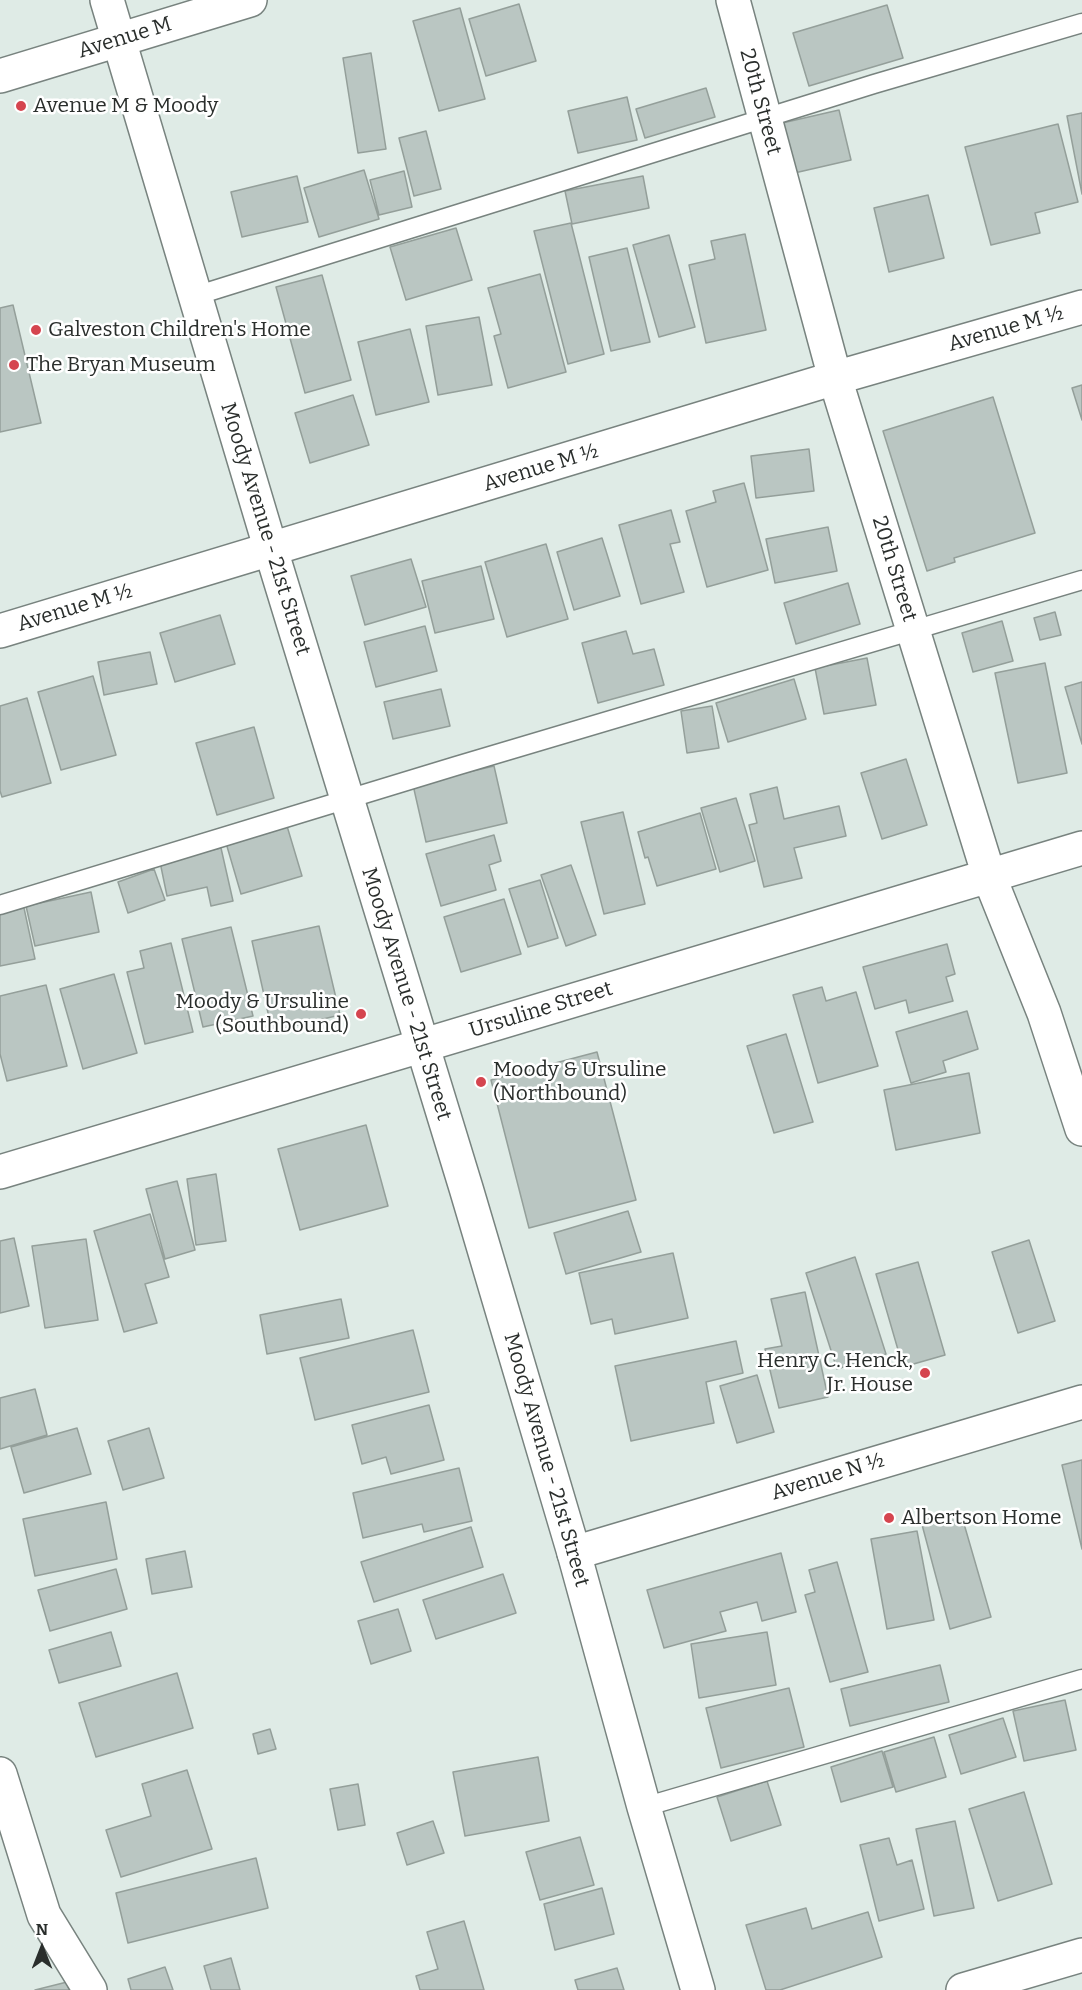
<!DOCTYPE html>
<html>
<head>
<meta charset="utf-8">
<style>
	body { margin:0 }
	#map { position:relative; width:1082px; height:1990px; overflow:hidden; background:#dfebe6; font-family:Bitter,serif }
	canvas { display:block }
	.north { position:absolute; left:12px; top:1918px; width:60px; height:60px; -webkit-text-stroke:4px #fff; paint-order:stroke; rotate:0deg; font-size:16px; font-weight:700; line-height:24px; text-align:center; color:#2a2e2c }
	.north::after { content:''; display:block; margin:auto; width:21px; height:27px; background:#2a2e2c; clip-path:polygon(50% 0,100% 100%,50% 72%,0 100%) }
</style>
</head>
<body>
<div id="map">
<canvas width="1082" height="1990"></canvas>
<div class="north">N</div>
</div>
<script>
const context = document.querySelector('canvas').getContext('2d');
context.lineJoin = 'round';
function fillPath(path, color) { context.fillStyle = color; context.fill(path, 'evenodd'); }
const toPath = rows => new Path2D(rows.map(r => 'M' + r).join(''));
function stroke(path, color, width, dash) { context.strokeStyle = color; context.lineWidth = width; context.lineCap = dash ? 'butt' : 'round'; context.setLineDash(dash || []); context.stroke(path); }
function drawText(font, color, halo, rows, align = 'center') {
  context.font = font + ' Bitter,serif'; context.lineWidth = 5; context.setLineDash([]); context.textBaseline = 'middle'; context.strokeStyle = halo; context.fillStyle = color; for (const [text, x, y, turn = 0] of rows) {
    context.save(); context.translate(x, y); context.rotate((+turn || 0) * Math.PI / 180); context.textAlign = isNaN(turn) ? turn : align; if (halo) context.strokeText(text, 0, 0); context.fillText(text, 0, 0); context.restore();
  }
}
const building = toPath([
	[519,4,536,61,486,76,469,19,519,4],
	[887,5,903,58,809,86,793,33,887,5],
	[460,8,485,99,439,111,413,21,460,8],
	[371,53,386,149,358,153,343,58,371,53],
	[706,88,715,117,645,138,636,109,706,88],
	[627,97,637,140,578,153,568,111,627,97],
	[839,110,851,160,790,174,778,124,839,110],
	[1082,113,1082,194,1067,116,1082,113],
	[1058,124,1078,202,1035,213,1040,233,991,245,965,147,1058,124],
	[426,131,441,189,414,196,399,138,426,131],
	[364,170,379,219,319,237,304,188,364,170],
	[404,171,412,207,379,215,370,180,404,171],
	[297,176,308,222,242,237,231,192,297,176],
	[643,176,649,208,572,224,565,191,643,176],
	[928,195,944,258,889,272,874,208,928,195],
	[571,223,604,354,568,364,534,231,571,223],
	[456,228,472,280,406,300,390,247,456,228],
	[745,234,766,330,706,343,689,265,715,259,711,241,745,234],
	[669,235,695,327,659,337,633,245,669,235],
	[627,248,650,342,611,351,589,257,627,248],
	[540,274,566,372,508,388,494,336,501,334,488,288,540,274],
	[322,275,351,380,305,393,276,287,322,275],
	[13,305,41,423,0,432,0,308,13,305],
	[479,317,492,385,438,395,426,326,479,317],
	[410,329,429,402,376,415,358,342,410,329],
	[1082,385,1082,420,1072,388,1082,385],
	[353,395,369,445,310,463,295,413,353,395],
	[993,397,1035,533,954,558,955,562,927,571,883,431,993,397],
	[809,449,814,491,756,498,751,456,809,449],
	[744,483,768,570,707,587,686,511,716,502,713,491,744,483],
	[671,510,680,542,670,544,684,592,641,604,619,525,671,510],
	[828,527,837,571,775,583,766,539,828,527],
	[602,538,620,596,574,610,557,552,602,538],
	[546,544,568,619,507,637,485,562,546,544],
	[411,559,426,607,365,625,351,576,411,559],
	[481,566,494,619,435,633,422,581,481,566],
	[848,583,860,624,796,644,784,603,848,583],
	[1055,612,1061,635,1040,640,1034,618,1055,612],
	[220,615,235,664,175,682,160,633,220,615],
	[1002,621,1013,661,973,672,962,633,1002,621],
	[425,626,437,671,376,687,364,642,425,626],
	[626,631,633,654,654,649,664,685,598,703,582,643,626,631],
	[150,652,157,684,104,695,98,662,150,652],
	[867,658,876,705,824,714,815,668,867,658],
	[1045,663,1067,773,1018,783,995,673,1045,663],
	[93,676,116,755,61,770,38,692,93,676],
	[794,679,806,719,728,742,716,703,794,679],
	[1082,682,1082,744,1065,687,1082,682],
	[441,689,450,726,393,739,384,702,441,689],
	[27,698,51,783,2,797,0,791,0,706,27,698],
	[712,706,719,748,687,753,681,711,712,706],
	[254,727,274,798,217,815,196,743,254,727],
	[906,759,927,825,882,839,861,773,906,759],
	[494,766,507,823,426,842,413,785,494,766],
	[777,787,784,819,839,806,846,836,794,848,802,878,764,887,749,825,757,823,750,794,777,787],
	[736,798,755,861,720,872,701,808,736,798],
	[623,812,645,904,604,914,581,822,623,812],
	[700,813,716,869,657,886,648,857,645,858,638,832,700,813],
	[287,826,302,876,241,894,226,843,287,826],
	[494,835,501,861,489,865,496,890,441,906,426,854,494,835],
	[221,848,233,901,211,906,207,887,167,896,160,862,221,848],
	[571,865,596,935,566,946,541,875,571,865],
	[154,869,165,900,128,913,118,882,154,869],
	[540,880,558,938,528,947,509,889,540,880],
	[91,892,99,932,35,946,26,906,91,892],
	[504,899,521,954,461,972,444,917,504,899],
	[24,908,35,959,0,966,0,913,24,908],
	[319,926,340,1015,272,1031,252,941,319,926],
	[231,927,253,1016,203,1027,182,939,231,927],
	[171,943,193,1032,145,1044,127,972,144,968,140,951,171,943],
	[947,944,955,974,946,977,953,1001,909,1013,906,1000,875,1009,863,967,947,944],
	[114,974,137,1053,83,1069,60,989,114,974],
	[46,985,67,1066,7,1081,0,1054,0,996,46,985],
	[822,987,826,1001,856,992,878,1066,818,1083,793,995,822,987],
	[967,1011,978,1049,943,1061,946,1072,911,1083,896,1032,967,1011],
	[786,1034,813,1122,774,1133,747,1046,786,1034],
	[597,1052,636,1200,529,1228,491,1080,597,1052],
	[969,1073,980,1133,896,1150,884,1090,969,1073],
	[366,1125,388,1206,300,1230,278,1149,366,1125],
	[216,1174,226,1241,196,1245,187,1179,216,1174],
	[177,1181,195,1250,165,1259,146,1189,177,1181],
	[628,1211,641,1252,566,1274,554,1233,628,1211],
	[150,1214,169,1277,145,1284,157,1323,124,1332,94,1231,150,1214],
	[14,1238,29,1306,0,1313,0,1241,14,1238],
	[86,1239,98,1320,45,1328,32,1246,86,1239],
	[1029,1240,1055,1321,1018,1333,992,1252,1029,1240],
	[673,1253,688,1318,615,1334,612,1319,591,1324,579,1273,673,1253],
	[855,1257,886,1354,837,1369,806,1273,855,1257],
	[918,1262,945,1355,903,1367,876,1274,918,1262],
	[805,1292,828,1397,779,1408,765,1349,782,1346,771,1299,805,1292],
	[341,1299,349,1338,267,1354,260,1315,341,1299],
	[413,1330,429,1392,315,1420,300,1358,413,1330],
	[736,1341,743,1373,706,1382,714,1423,631,1441,615,1366,736,1341],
	[757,1375,774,1432,737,1443,720,1386,757,1375],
	[35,1389,47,1435,0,1449,0,1398,35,1389],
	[429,1405,444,1460,391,1474,386,1457,362,1464,352,1425,429,1405],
	[77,1428,91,1474,24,1493,11,1447,77,1428],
	[149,1428,164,1478,123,1490,108,1441,149,1428],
	[1082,1460,1082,1549,1062,1465,1082,1460],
	[459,1468,472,1521,424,1532,422,1524,363,1538,353,1493,459,1468],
	[106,1502,117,1559,35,1576,23,1519,106,1502],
	[960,1510,991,1617,950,1629,921,1521,960,1510],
	[471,1527,483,1567,374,1602,361,1562,471,1527],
	[917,1531,934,1620,887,1629,871,1539,917,1531],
	[185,1551,192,1587,152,1594,146,1559,185,1551],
	[781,1553,796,1612,762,1621,757,1602,720,1612,726,1631,664,1648,647,1590,781,1553],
	[837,1562,868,1672,830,1682,805,1595,815,1592,809,1570,837,1562],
	[116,1569,127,1609,50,1631,38,1590,116,1569],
	[503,1574,516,1613,436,1639,423,1600,503,1574],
	[398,1609,411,1651,371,1664,358,1621,398,1609],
	[111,1632,121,1666,59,1683,49,1650,111,1632],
	[767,1632,776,1685,699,1698,691,1644,767,1632],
	[940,1665,949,1702,850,1726,841,1689,940,1665],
	[177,1673,193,1728,96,1757,79,1703,177,1673],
	[789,1688,804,1747,721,1768,706,1708,789,1688],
	[1065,1700,1076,1750,1024,1761,1013,1711,1065,1700],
	[1003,1718,1016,1757,961,1774,949,1735,1003,1718],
	[270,1729,276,1749,258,1754,253,1734,270,1729],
	[934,1737,946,1777,896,1792,884,1752,934,1737],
	[882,1751,893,1787,841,1802,831,1767,882,1751],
	[538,1757,549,1821,465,1836,453,1772,538,1757],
	[187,1770,212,1849,121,1877,106,1830,151,1816,142,1784,187,1770],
	[767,1781,781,1825,731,1841,717,1797,767,1781],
	[358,1784,365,1825,338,1830,330,1789,358,1784],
	[1024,1792,1052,1884,998,1901,969,1809,1024,1792],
	[433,1821,444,1853,407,1865,397,1833,433,1821],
	[955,1821,974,1908,934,1916,916,1829,955,1821],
	[580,1837,594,1885,540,1900,526,1852,580,1837],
	[889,1838,897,1865,912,1860,924,1909,879,1921,860,1845,889,1838],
	[256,1858,268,1908,128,1943,116,1893,256,1858],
	[602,1888,614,1934,555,1950,544,1904,602,1888],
	[806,1908,812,1929,868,1912,882,1957,780,1990,766,1990,746,1925,806,1908],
	[464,1921,484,1990,420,1990,416,1976,438,1969,427,1932,464,1921],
	[231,1958,240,1990,211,1990,204,1966,231,1958],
	[165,1967,173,1990,131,1990,128,1979,165,1967],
	[617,1968,624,1990,578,1990,575,1980,617,1968],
	[67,1982,69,1990,35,1990,67,1982]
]);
fillPath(building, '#bac6c2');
stroke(building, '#949f9a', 1.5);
const service = toPath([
	[195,296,874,84,1082,23],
	[0,905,456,766,1082,580],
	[644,1807,1082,1679]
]);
const minor = toPath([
	[733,0,835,378,972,821,989,876,1044,1013,1082,1129],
	[0,76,250,0],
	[0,631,835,378,1082,307],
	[0,1172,1082,848],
	[574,1553,1082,1402],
	[0,1774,44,1915,90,1990]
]);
const tertiary = toPath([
	[963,1990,1082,1955]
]);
const secondary = toPath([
	[107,0,271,550,466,1188,574,1553,644,1807,698,1990]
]);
stroke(service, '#78837f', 21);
stroke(minor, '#78837f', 36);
stroke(tertiary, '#78837f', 36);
stroke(secondary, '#78837f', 36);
stroke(service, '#fff', 18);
stroke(minor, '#fff', 33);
stroke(tertiary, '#fff', 33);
stroke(secondary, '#fff', 33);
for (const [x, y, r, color] of [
	[21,106,6,"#d5454f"],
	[36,330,6,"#d5454f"],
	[14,365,6,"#d5454f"],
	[361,1014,6,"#d5454f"],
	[481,1082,6,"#d5454f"],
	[925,1373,6,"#d5454f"],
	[889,1518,6,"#d5454f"]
]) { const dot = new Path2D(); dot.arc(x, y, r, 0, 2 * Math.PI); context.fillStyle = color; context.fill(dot); stroke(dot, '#fff', 2); }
drawText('21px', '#2a2e2c', '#fff', [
	["Avenue M",125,38,-17],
	["20th Street",760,102,75],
	["Avenue M ½",1006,329,-16],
	["Avenue M ½",541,468,-17],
	["Moody Avenue - 21st Street",265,529,73],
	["20th Street",894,569,73],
	["Avenue M ½",75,608,-17],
	["Moody Avenue - 21st Street",406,994,73],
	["Ursuline Street",541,1010,-17],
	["Moody Avenue - 21st Street",546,1460,74],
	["Avenue N ½",828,1477,-17]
]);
drawText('21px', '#2a2e2c', '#fff', [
	["Avenue M & Moody",33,106],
	["Galveston Children's Home",48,330],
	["The Bryan Museum",26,365],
	["Moody & Ursuline",349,1002,"right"],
	["(Southbound)",349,1026,"right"],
	["Moody & Ursuline",493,1070],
	["(Northbound)",493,1094],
	["Henry C. Henck,",913,1361,"right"],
	["Jr. House",913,1385,"right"],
	["Albertson Home",901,1518]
], 'left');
</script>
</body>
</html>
